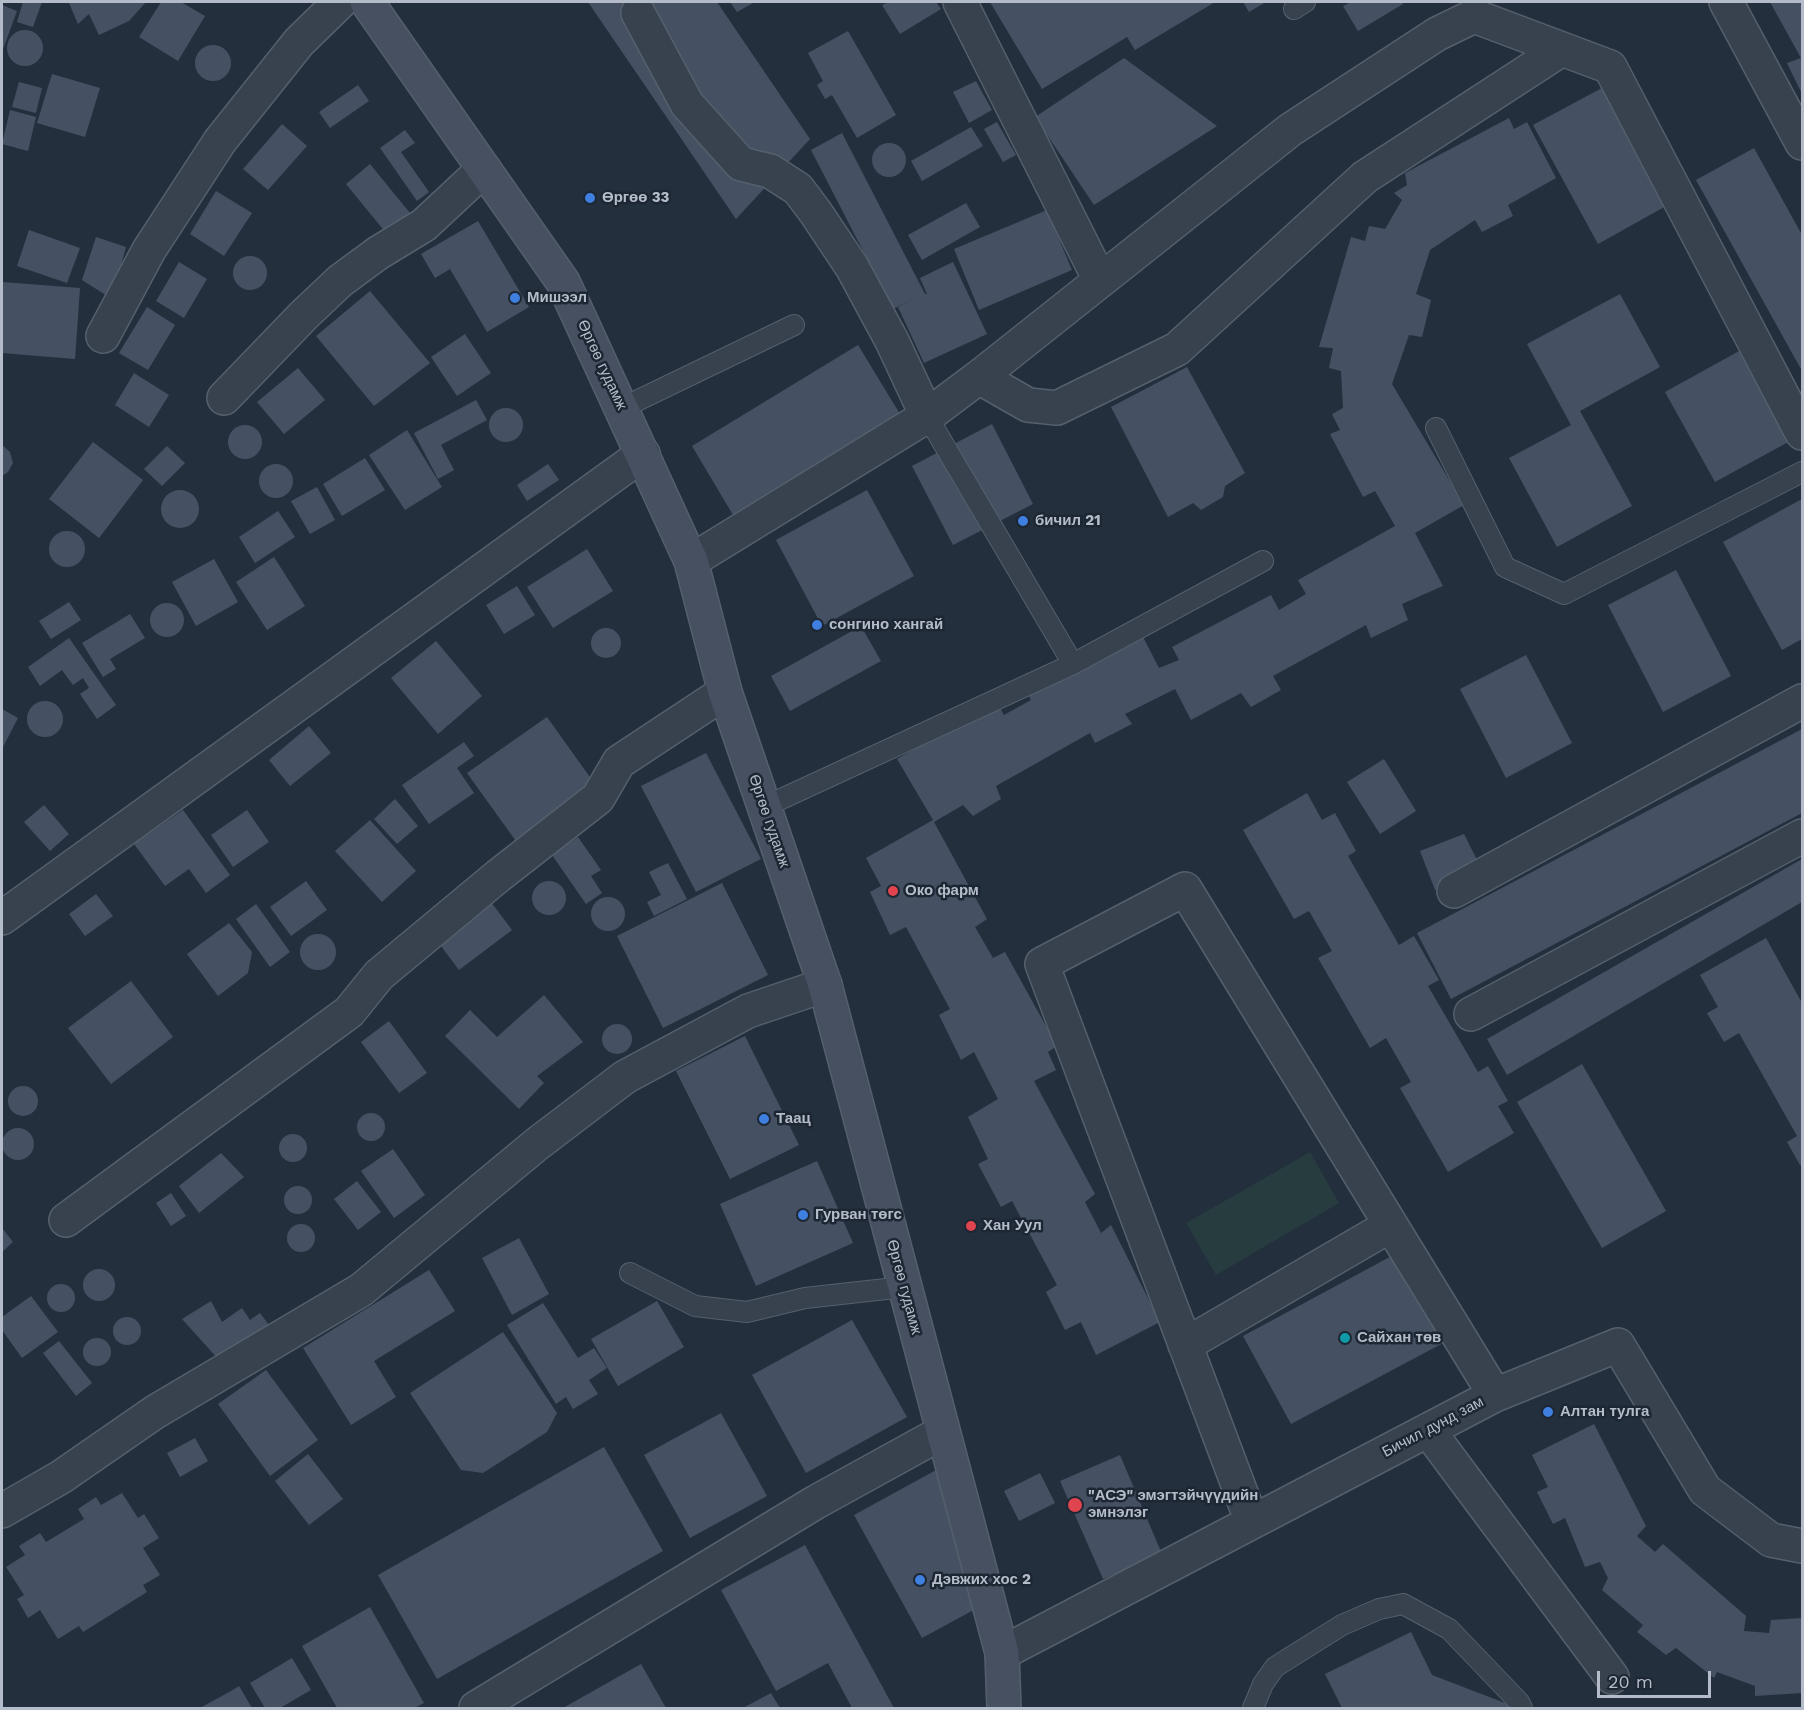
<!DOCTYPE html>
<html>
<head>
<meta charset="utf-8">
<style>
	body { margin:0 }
	#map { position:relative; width:1804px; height:1710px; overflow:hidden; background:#242f3e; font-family:"Work Sans",sans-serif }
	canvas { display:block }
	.frame { position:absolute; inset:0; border:3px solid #b4bcc9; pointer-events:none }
	.scale { position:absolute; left:1597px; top:1671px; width:114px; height:27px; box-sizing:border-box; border:3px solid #b4bcc9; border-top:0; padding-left:8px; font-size:18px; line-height:21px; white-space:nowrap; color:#b4bcc9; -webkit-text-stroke:4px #1d2633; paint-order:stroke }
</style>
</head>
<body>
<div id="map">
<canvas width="1804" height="1710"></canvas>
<div class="frame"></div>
<div class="scale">20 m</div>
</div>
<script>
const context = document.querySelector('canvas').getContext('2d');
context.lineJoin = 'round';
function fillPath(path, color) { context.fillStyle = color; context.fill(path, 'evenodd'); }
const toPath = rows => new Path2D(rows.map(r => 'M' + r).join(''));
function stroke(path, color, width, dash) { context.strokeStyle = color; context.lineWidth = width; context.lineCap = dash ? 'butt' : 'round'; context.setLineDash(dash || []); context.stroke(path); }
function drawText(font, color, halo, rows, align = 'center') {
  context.font = font + ' "Work Sans",sans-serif'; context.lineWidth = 5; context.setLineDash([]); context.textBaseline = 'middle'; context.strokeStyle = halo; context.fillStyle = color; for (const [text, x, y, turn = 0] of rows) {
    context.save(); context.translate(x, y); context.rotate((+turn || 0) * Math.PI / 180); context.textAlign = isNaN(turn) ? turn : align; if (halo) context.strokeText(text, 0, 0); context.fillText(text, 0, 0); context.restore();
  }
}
fillPath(toPath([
	[1310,1152,1339,1203,1216,1275,1186,1223]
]), '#263c3f');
fillPath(toPath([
	[23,2,42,2,33,27,17,22],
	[72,2,146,2,129,21,99,35,89,14,78,24,69,3],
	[161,2,181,2,205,16,178,61,139,37],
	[588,2,717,2,810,139,736,219],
	[730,2,755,2,737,12],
	[889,2,936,2,941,9,900,34,882,5],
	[990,2,1215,2,1135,50,1127,37,1042,89],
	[1243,2,1266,2,1249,12],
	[1351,2,1402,2,1403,4,1358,31,1343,6],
	[1770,2,1802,2,1802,94,1787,63,1801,58],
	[2,5,17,11,2,52],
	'7 48a18 18 0 1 1 36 0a18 18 0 1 1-36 0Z',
	[848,31,896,115,857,138,832,95,825,99,817,85,823,81,808,53],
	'195 63a18 18 0 1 1 36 0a18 18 0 1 1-36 0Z',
	[1124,58,1217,126,1094,205,1035,117],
	[52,74,100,88,85,137,37,123],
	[976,81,992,110,969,123,953,92],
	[19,82,42,88,36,113,12,107],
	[358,85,369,101,330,128,319,112],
	[1602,88,1666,206,1598,244,1533,125],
	[10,110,36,117,28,151,2,144],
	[1509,118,1514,129,1527,122,1556,178,1508,205,1513,216,1482,232,1475,220,1430,250,1416,294,1431,300,1422,337,1409,335,1392,384,1464,505,1415,533,1443,586,1402,604,1408,620,1371,638,1366,625,1273,676,1281,690,1251,707,1241,693,1191,720,1175,689,1125,714,1132,724,1095,743,1090,733,996,786,1001,799,973,816,963,805,934,822,987,919,975,927,993,958,1005,952,1057,1046,1048,1052,1056,1070,1034,1081,1095,1194,1085,1202,1101,1233,1111,1225,1160,1322,1096,1355,1081,1322,1065,1330,1046,1292,1057,1285,1012,1201,1001,1207,978,1164,988,1159,968,1117,998,1099,974,1052,961,1060,939,1015,950,1009,906,927,890,935,870,892,881,886,866,858,933,820,897,759,997,703,1004,715,1031,700,1024,686,1142,635,1159,668,1179,660,1172,647,1271,595,1279,610,1306,594,1298,580,1395,526,1375,491,1363,497,1330,434,1340,430,1332,414,1343,408,1341,371,1329,368,1333,348,1319,347,1351,237,1365,241,1369,226,1385,229,1402,200,1394,193,1407,185,1405,173],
	[997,122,1016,155,1003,162,984,129],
	[282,124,307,146,268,190,243,169],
	[971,127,983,146,922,181,911,161],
	[405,130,415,143,401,152,429,192,417,201,380,148],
	[842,133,925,294,927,294,920,278,953,262,987,334,924,363,898,307,913,299,893,309,811,150],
	'872 160a17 17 0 1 1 34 0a17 17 0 1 1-34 0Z',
	[1754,148,1802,235,1802,371,1696,180],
	[370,164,410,213,386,233,346,184],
	[216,191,252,213,224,256,190,234],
	[966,203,980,227,922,260,908,235],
	[1047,210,1072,270,979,310,954,249],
	[478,221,529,307,487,332,450,269,435,278,421,254],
	[29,230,80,248,67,283,17,266],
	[96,237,126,247,112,299,82,280],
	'233 273a17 17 0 1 1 34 0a17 17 0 1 1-34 0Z',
	[179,262,207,279,184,318,156,301],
	[2,282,80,288,75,359,2,353],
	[370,291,430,363,374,406,316,336],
	[1620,294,1660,367,1580,411,1632,506,1557,547,1509,458,1571,425,1527,344],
	[147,307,175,325,148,370,119,353],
	[465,334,491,373,457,396,431,357],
	[858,345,900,414,733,515,692,446],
	[1741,350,1792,440,1715,482,1665,392],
	[1187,367,1245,473,1225,486,1223,497,1201,510,1193,503,1168,517,1111,407],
	[298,368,325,400,284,434,257,402],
	[134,373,169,395,149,427,115,405],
	[476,400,487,420,441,445,454,470,438,479,414,433],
	'489 425a17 17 0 1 1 34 0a17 17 0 1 1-34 0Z',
	[992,424,1033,504,953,545,912,466],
	'228 442a17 17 0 1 1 34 0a17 17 0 1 1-34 0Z',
	[407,430,442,487,405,510,369,455],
	[93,442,143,480,99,538,49,499],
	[2,445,10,452,13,463,8,472,2,476],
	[167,446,185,463,162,486,144,469],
	[365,458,385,490,342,516,323,484],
	[548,464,559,480,527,501,517,485],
	'259 481a17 17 0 1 1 34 0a17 17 0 1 1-34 0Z',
	[317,487,335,520,310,534,291,501],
	'161 509a19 19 0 1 1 38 0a19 19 0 1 1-38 0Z',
	[867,490,914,576,822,626,776,540],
	[1802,499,1802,639,1782,650,1723,542],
	[278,511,295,537,255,563,239,537],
	'49 549a18 18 0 1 1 36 0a18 18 0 1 1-36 0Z',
	[587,549,613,591,553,628,527,587],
	[274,557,305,606,267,630,236,582],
	[214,559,238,602,196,626,172,582],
	[1676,570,1731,676,1663,712,1608,605],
	[517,586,535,615,504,634,486,605],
	[69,602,81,620,51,639,39,621],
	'150 620a17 17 0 1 1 34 0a17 17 0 1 1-34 0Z',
	[130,614,145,638,110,659,116,669,103,677,82,643],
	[861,626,881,661,790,711,771,676],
	'591 643a15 15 0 1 1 30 0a15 15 0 1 1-30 0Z',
	[69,638,116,705,97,719,80,694,89,688,83,678,73,685,62,670,40,686,28,667],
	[436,641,482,696,438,734,391,678],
	[1526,655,1572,743,1506,778,1460,689],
	'27 719a18 18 0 1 1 36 0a18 18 0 1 1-36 0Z',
	[2,709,18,718,2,749],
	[547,717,597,787,518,844,467,773],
	[309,726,331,753,290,786,269,760],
	[1802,729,1802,813,1451,999,1417,933],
	[464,742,474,756,457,768,474,793,429,824,402,785],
	[706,753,761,859,696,892,641,786],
	[1384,759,1416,811,1380,834,1347,782],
	[1307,793,1322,820,1335,813,1356,851,1348,856,1399,945,1414,936,1439,980,1428,986,1478,1072,1488,1066,1508,1101,1498,1106,1514,1133,1448,1172,1400,1088,1411,1082,1386,1038,1370,1048,1318,958,1332,951,1309,911,1294,919,1243,830],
	[395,799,418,826,397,844,374,819],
	[44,805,69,834,50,851,24,822],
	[183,810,230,875,206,893,189,869,165,886,134,844],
	[247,810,269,842,233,867,211,835],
	[370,820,416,871,382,902,335,851],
	[1464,834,1481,868,1435,890,1420,851],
	[578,837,601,870,591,876,602,893,586,904,552,855],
	[1802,859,1802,902,1507,1075,1487,1039],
	[668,863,687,899,654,916,647,902,661,895,649,872],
	'532 898a17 17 0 1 1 34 0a17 17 0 1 1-34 0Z',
	[306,881,327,910,291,936,270,907],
	[722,883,768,975,663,1028,617,936],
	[96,894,113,916,85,936,69,914],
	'591 914a17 17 0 1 1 34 0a17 17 0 1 1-34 0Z',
	[488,898,512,930,459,970,435,938],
	[256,904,290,952,270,967,236,919],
	[229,923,252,952,248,973,218,996,187,954],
	'300 952a18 18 0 1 1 36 0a18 18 0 1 1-36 0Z',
	[1766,938,1802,1003,1802,1164,1800,1165,1787,1142,1797,1136,1739,1033,1724,1042,1707,1013,1718,1007,1700,975],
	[131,981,173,1037,111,1084,68,1028],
	[544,995,583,1042,537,1076,544,1083,519,1109,445,1036,470,1010,497,1037],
	[389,1021,427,1073,399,1093,361,1042],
	'602 1039a15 15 0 1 1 30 0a15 15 0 1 1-30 0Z',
	[745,1036,799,1145,730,1179,676,1071],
	[1582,1064,1666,1211,1602,1248,1517,1102],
	'8 1101a15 15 0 1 1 30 0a15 15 0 1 1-30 0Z',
	'357 1127a14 14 0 1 1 28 0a14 14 0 1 1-28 0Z',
	'2 1144a16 16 0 1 1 32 0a16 16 0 1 1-32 0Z',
	'279 1148a14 14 0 1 1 28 0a14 14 0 1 1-28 0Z',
	[393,1149,425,1195,394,1218,361,1171],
	[221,1153,244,1177,199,1213,179,1186],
	[817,1161,853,1243,756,1286,720,1204],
	[357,1181,381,1212,358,1230,334,1199],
	'284 1200a14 14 0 1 1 28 0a14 14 0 1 1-28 0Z',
	[171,1193,186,1216,171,1226,156,1203],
	'287 1238a14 14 0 1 1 28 0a14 14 0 1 1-28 0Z',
	[2,1228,13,1242,2,1252],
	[519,1238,549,1294,512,1315,482,1258],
	[1399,1252,1447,1341,1291,1424,1243,1336],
	'83 1285a16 16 0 1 1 32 0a16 16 0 1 1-32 0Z',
	[429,1270,455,1311,374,1361,396,1397,351,1425,303,1348],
	'47 1298a14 14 0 1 1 28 0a14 14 0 1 1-28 0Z',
	[31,1296,58,1332,22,1358,2,1330,2,1317],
	[211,1301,222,1322,242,1308,250,1320,260,1313,269,1325,219,1360,182,1319],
	[657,1301,684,1347,618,1386,591,1339],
	[543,1303,578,1358,594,1348,607,1368,589,1380,598,1394,573,1409,566,1397,556,1404,507,1325],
	'113 1331a14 14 0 1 1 28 0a14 14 0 1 1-28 0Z',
	[852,1320,907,1417,806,1473,752,1375],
	[503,1332,557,1413,547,1432,483,1473,461,1470,410,1393],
	'83 1352a14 14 0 1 1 28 0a14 14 0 1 1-28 0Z',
	[59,1341,92,1383,76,1396,43,1353],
	[266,1370,318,1440,270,1476,218,1404],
	[721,1413,767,1496,690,1538,644,1455],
	[1594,1424,1646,1526,1637,1536,1655,1552,1663,1544,1746,1616,1744,1631,1769,1633,1771,1620,1802,1618,1802,1693,1755,1696,1755,1686,1717,1672,1714,1678,1676,1648,1666,1655,1637,1632,1643,1625,1602,1590,1608,1578,1600,1562,1585,1567,1565,1518,1553,1524,1537,1492,1548,1487,1532,1455],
	[195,1438,208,1461,180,1477,167,1453],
	[604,1447,663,1551,437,1679,378,1575],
	[308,1454,343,1499,309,1525,275,1481],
	[1120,1455,1162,1554,1103,1579,1060,1481],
	[938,1469,981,1606,922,1638,854,1515],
	[1040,1473,1055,1503,1019,1521,1004,1491],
	[122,1493,138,1518,144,1514,159,1538,143,1548,160,1575,143,1585,147,1592,83,1632,79,1626,58,1639,40,1610,28,1618,17,1599,24,1595,6,1567,25,1555,19,1546,40,1533,46,1542,84,1519,78,1509,96,1497,101,1505],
	[805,1545,894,1708,852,1708,828,1663,776,1691,721,1590],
	[370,1607,424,1703,414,1708,337,1708,302,1646],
	[1411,1632,1432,1675,1518,1708,1342,1708,1325,1674],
	[292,1658,311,1690,280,1708,265,1708,250,1683],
	[641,1664,666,1708,563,1708],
	[239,1686,252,1708,200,1708,231,1691],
	[771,1693,780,1708,743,1708]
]), '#455162');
const lane = toPath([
	[1294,9,1305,2],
	[622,408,794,325],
	[927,416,1073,664],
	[1436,428,1505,567,1564,594,1802,472],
	[764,807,1073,664,1263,561],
	[630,1273,695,1306,747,1312,805,1298,904,1287],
	[1253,1708,1263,1684,1275,1667,1342,1625,1379,1609,1403,1604,1449,1629,1519,1702,1522,1708]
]);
const street = toPath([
	[960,2,1100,280],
	[1726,2,1802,143],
	[638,13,687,104,741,164,770,171,798,189,816,213,852,267,892,341,927,416],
	[103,336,149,250,220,141,299,42,340,2],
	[979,377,1028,405,1057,408,1177,349,1365,177,1562,49],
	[224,398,304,315,340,281,378,253,424,225,484,169],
	[691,561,927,416,979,377,1290,130,1437,34,1474,16,1610,67,1802,433],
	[1454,891,1802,701],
	[2,918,643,454],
	[1471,1014,1802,836],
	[66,1220,349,1012,379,975,498,876,598,798,619,762,725,692],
	[1185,1345,1391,1225],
	[1428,1430,1612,1677],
	[2,1511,61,1477,155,1412,361,1290,537,1144,625,1077,748,1011,825,985],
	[1252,1522,1042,964,1185,889,1495,1395],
	[1002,1653,1495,1395,1618,1345,1705,1490,1771,1540,1802,1546],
	[476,1708,816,1502,943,1432]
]);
const secondary = toPath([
	[367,2,563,282,691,561,725,692,825,985,1002,1653,1004,1708]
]);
stroke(lane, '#565f6c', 22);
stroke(street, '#565f6c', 36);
stroke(secondary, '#565f6c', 36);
stroke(lane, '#38414e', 20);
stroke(street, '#38414e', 33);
stroke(secondary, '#465061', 33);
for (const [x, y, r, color] of [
	[590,198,6,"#3f7fe0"],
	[515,298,6,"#3f7fe0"],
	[1023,521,6,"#3f7fe0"],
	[817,625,6,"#3f7fe0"],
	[893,891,6,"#e0444e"],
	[764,1119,6,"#3f7fe0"],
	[803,1215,6,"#3f7fe0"],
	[971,1226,6,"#e0444e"],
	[1345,1338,6,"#0f9aa8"],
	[1548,1412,6,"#3f7fe0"],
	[1075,1505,8,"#e0444e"],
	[920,1580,6,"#3f7fe0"]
]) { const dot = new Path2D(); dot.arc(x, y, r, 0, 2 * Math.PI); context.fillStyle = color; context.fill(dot); stroke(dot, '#1d2633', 2); }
drawText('bold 15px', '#b4bcc9', '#1d2633', [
	["Өргөө 33",602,198],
	["Мишээл",527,298],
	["бичил 21",1035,521],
	["сонгино хангай",829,625],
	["Око фарм",905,891],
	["Таац",776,1119],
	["Гурван төгс",815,1215],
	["Хан Уул",983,1226],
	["Сайхан төв",1357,1338],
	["Алтан тулга",1560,1412],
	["\"АСЭ\" эмэгтэйчүүдийн",1088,1496],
	["эмнэлэг",1088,1513],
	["Дэвжих хос 2",932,1580]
], 'left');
drawText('15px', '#b4bcc9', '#1d2633', [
	["Өргөө гудамж",602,365,65],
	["Өргөө гудамж",769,821,71],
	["Өргөө гудамж",904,1287,75],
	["Бичил дунд зам",1433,1427,-28]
]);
</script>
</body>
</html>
